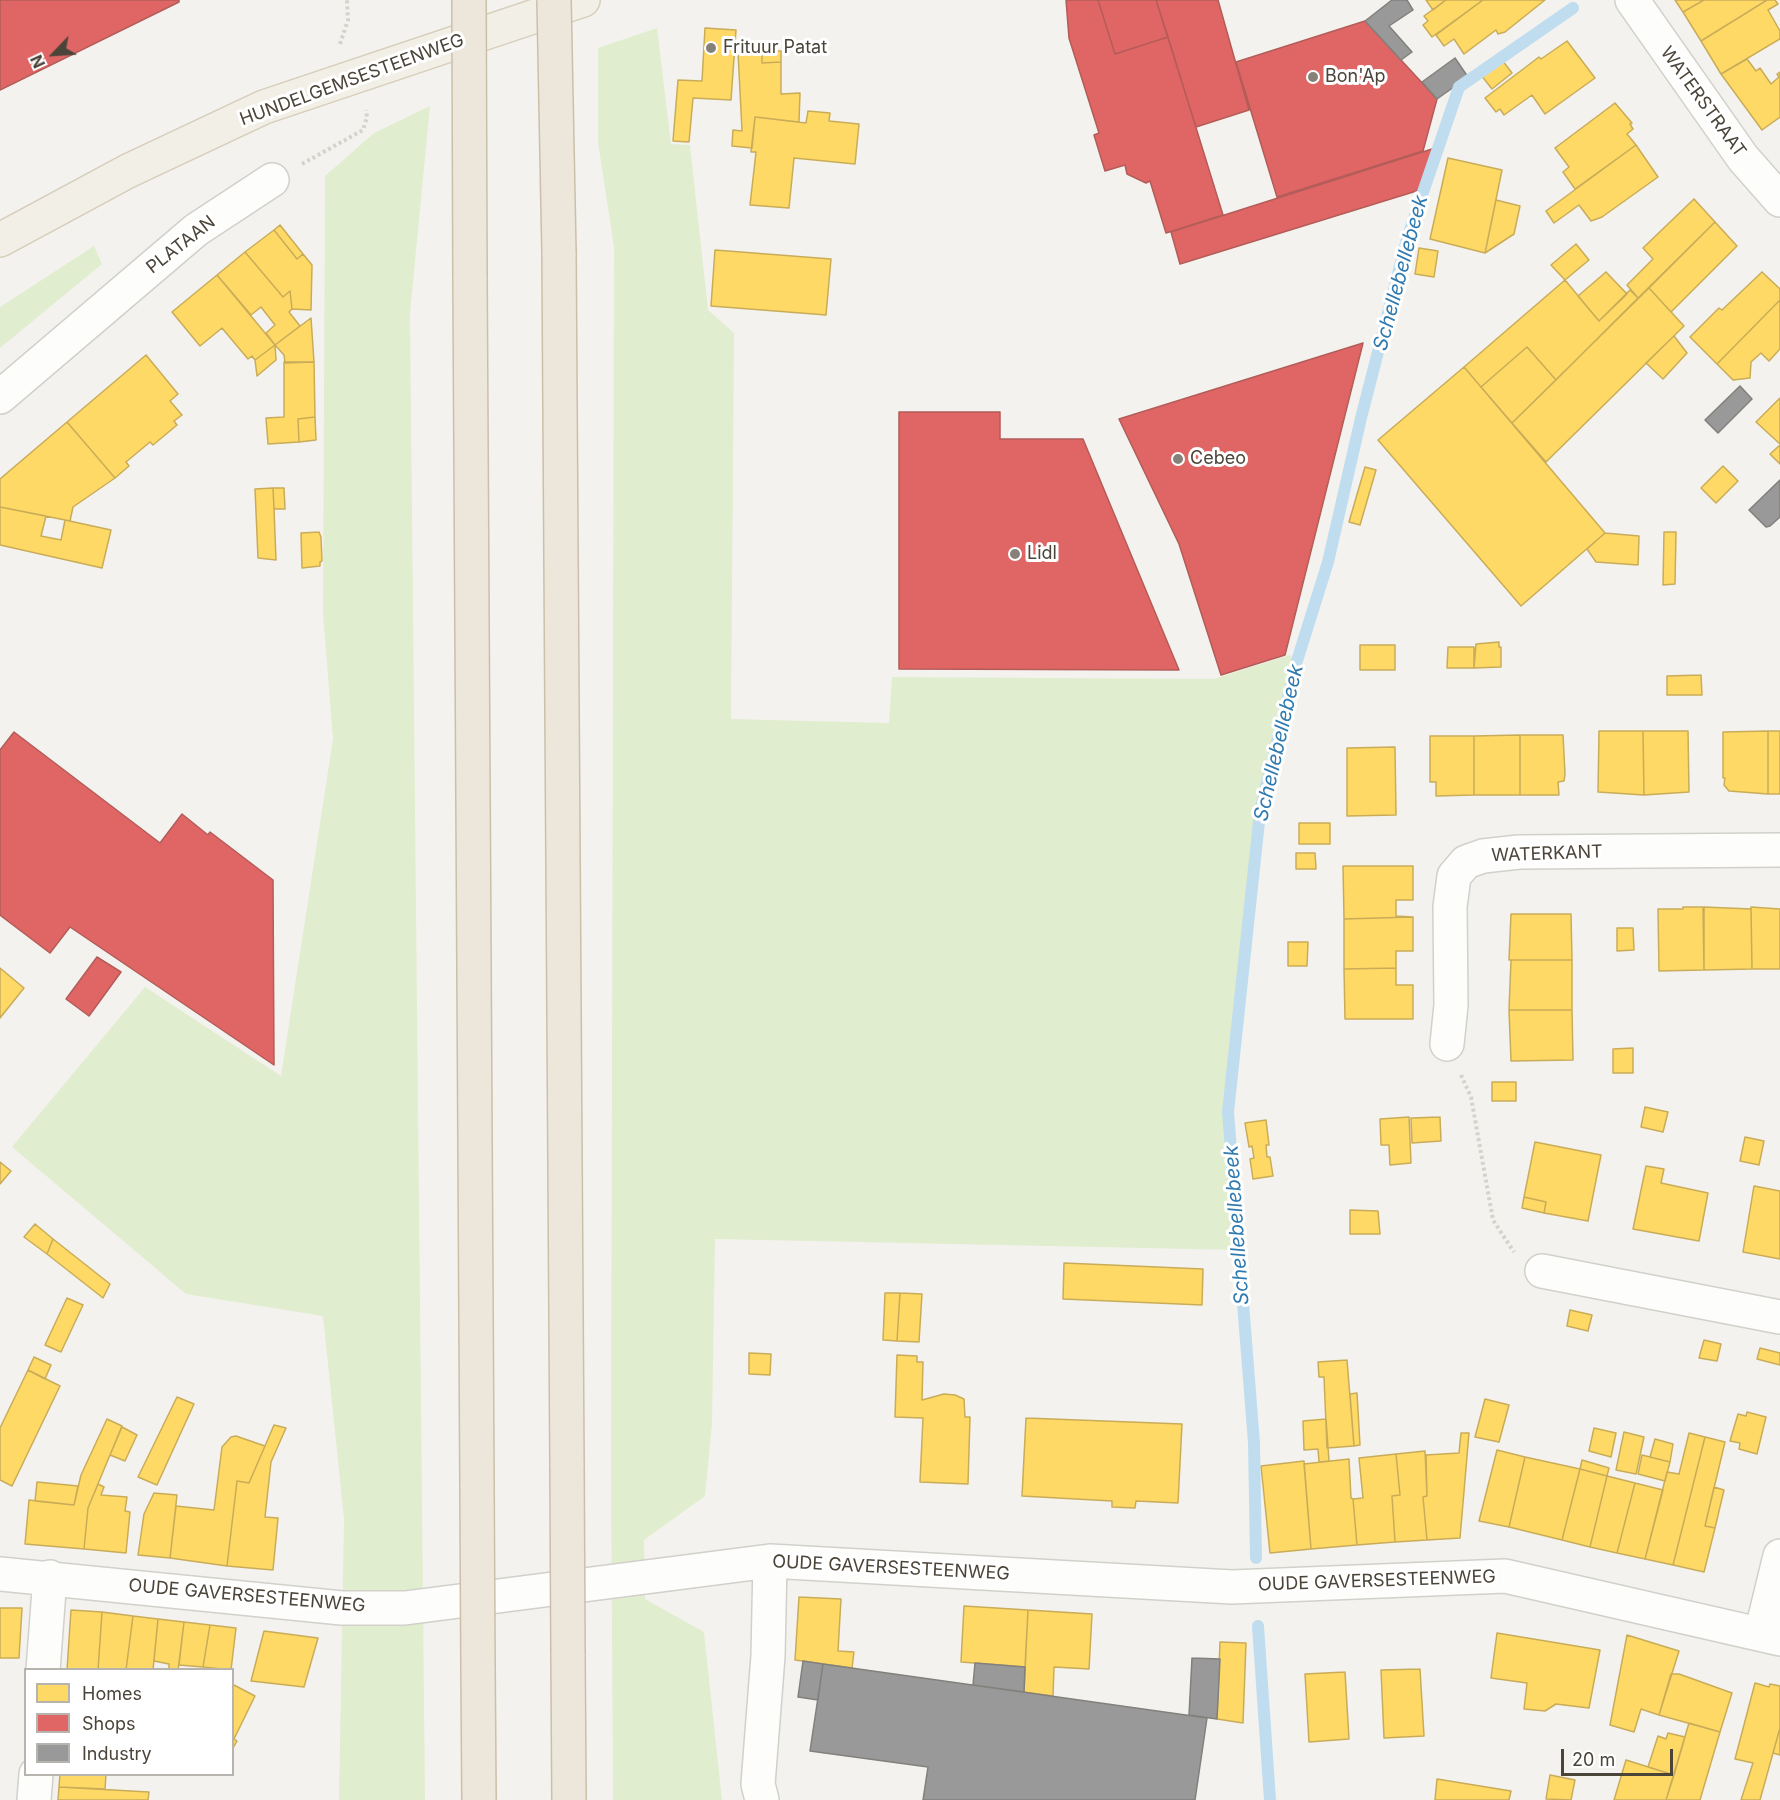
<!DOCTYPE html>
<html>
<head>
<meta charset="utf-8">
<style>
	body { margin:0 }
	#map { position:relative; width:1780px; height:1800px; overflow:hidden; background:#f4f2ee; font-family:Inter,sans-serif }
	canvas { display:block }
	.legend { position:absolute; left:24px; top:1668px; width:210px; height:108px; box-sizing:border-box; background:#fff; border:2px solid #b7b4b0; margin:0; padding:8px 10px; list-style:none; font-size:18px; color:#4b4439 }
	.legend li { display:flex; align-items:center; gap:12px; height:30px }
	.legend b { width:30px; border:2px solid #b7b4b0 }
	.north { position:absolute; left:24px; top:24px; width:60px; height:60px; -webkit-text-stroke:4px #fff; paint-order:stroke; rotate:245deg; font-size:16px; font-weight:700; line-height:24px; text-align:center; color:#4b4439 }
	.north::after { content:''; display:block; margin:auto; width:21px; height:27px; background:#4b4439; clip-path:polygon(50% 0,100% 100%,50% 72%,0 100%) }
	.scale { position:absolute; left:1561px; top:1749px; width:112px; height:27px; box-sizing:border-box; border:3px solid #4b4439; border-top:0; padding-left:8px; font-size:18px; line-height:21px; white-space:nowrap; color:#4b4439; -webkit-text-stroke:4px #fff; paint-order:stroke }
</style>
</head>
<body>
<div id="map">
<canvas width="1780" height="1800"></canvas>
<ul class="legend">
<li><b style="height:16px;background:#ffd966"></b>Homes</li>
<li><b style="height:16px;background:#e06666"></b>Shops</li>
<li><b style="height:16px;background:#999"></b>Industry</li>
</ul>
<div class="north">N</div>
<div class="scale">20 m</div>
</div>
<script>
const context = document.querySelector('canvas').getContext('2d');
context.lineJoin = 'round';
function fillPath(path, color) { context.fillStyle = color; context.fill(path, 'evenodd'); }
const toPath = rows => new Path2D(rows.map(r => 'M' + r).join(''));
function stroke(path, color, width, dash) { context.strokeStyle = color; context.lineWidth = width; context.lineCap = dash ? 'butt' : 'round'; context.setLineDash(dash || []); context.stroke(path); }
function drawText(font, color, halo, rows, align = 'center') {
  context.font = font + ' Inter,sans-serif'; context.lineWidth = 6; context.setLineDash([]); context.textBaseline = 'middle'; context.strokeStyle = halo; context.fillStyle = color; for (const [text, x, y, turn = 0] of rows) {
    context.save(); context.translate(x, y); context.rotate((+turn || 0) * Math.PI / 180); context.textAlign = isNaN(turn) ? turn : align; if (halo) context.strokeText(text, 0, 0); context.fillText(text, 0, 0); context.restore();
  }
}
fillPath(toPath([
	[657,28,671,144,690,145,708,310,734,333,731,719,889,723,892,677,1214,679,1290,655,1296,664,1260,812,1228,1112,1239,1250,715,1239,712,1424,705,1496,644,1540,645,1599,704,1632,722,1800,613,1800,611,1466,614,247,598,142,598,48],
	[430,106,410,313,425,1800,339,1800,344,1519,323,1316,186,1294,12,1147,145,987,281,1076,333,739,323,614,325,176,374,133],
	[94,246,102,264,0,348,0,307]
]), '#e1edcf');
const homes = toPath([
	[1426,0,1446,0,1433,10,1426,0],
	[1446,0,1483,0,1432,37,1423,25,1428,21,1424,16,1446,0],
	[1483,0,1545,0,1505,32,1498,34,1496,30,1464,54,1454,39,1444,46,1436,35,1483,0],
	[1675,0,1704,0,1683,12,1675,0],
	[1704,0,1767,0,1701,41,1683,12,1704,0],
	[1767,0,1775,0,1778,4,1768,10,1780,31,1780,39,1721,74,1701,41,1767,0],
	[705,28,736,30,731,100,693,98,689,142,673,141,678,80,702,81,705,28],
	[1567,41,1595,78,1545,114,1532,95,1504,115,1500,109,1496,112,1485,98,1539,57,1541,59,1567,41],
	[762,51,781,51,781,62,762,63,762,51],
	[762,51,762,63,781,62,781,94,800,93,799,122,755,117,752,148,732,146,733,130,742,131,738,52,762,51],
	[1747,59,1756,71,1760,68,1771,84,1779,77,1777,74,1780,72,1780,117,1762,130,1721,74,1747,59],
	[1502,60,1512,73,1492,89,1481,75,1502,60],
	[1615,103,1632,123,1630,124,1633,129,1627,134,1636,145,1575,189,1563,172,1569,167,1555,148,1615,103],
	[808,111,830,113,829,121,859,124,855,164,794,158,789,208,750,205,756,152,751,152,755,117,806,123,808,111],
	[1636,145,1658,177,1602,217,1591,221,1579,205,1554,223,1546,211,1636,145],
	[1448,158,1502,170,1485,253,1430,239,1448,158],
	[1694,199,1715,222,1638,298,1627,285,1653,259,1643,248,1694,199],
	[1496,200,1520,206,1514,234,1485,253,1496,200],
	[1715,222,1737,246,1671,312,1649,288,1715,222],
	[280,225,303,254,297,259,274,230,280,225],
	[274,230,297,259,303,254,312,265,311,310,292,309,290,291,283,297,245,252,274,230],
	[1576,244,1589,260,1565,280,1551,265,1576,244],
	[1419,248,1438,251,1434,277,1415,274,1419,248],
	[715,250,831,259,826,315,711,306,715,250],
	[245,252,283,297,290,291,292,309,289,312,300,326,275,345,266,333,275,325,261,307,251,315,217,275,245,252],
	[1606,272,1627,294,1599,321,1578,296,1606,272],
	[1762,272,1780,289,1780,300,1717,364,1690,337,1719,308,1722,310,1762,272],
	[217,275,275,345,255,360,252,356,248,359,222,328,200,346,172,312,217,275],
	[1565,280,1599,321,1630,290,1638,298,1556,380,1527,347,1481,387,1464,367,1565,280],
	[1649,288,1684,326,1546,462,1512,423,1649,288],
	[1780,300,1780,349,1769,361,1761,353,1751,362,1750,378,1733,380,1717,364,1780,300],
	[311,318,314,362,285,363,284,355,275,345,311,318],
	[1674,336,1687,353,1663,379,1646,363,1674,336],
	[275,345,276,360,257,376,255,360,275,345],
	[1527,347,1556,380,1512,423,1481,387,1527,347],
	[146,355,178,394,170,401,182,415,174,421,177,425,153,445,150,442,126,462,129,466,115,478,67,422,146,355],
	[284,362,314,362,315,417,298,419,299,442,268,444,266,418,284,417,284,362],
	[1464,367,1605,533,1521,606,1378,440,1464,367],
	[1780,398,1780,444,1756,422,1780,398],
	[315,417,316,440,299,442,298,419,315,417],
	[67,422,115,478,73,507,70,521,0,507,0,479,67,422],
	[1780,445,1780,464,1770,454,1780,445],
	[1723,466,1738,481,1716,503,1701,488,1723,466],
	[1365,467,1376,470,1360,525,1349,522,1365,467],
	[273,488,284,488,285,509,274,509,273,488],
	[273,488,274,509,276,560,258,558,255,489,273,488],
	[0,507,46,516,41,536,61,540,65,520,111,530,102,568,0,545,0,507],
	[319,532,321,537,322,561,320,562,320,566,302,568,301,533,319,532],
	[1664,532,1676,532,1675,584,1663,585,1664,532],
	[1605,533,1639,536,1638,565,1596,562,1587,549,1605,533],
	[1499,642,1499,647,1501,647,1501,667,1474,668,1476,644,1499,642],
	[1360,645,1395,645,1395,670,1360,670,1360,645],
	[1448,647,1474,647,1474,668,1447,668,1448,647],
	[1701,675,1702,695,1667,695,1667,676,1701,675],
	[1599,731,1643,731,1644,795,1598,792,1599,731],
	[1643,731,1688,731,1689,792,1644,795,1643,731],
	[1768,731,1768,794,1729,791,1724,785,1725,778,1723,778,1723,732,1768,731],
	[1768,731,1780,731,1780,794,1768,794,1768,731],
	[1520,735,1520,795,1474,795,1474,736,1520,735],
	[1520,735,1563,735,1565,774,1564,781,1558,782,1559,795,1520,795,1520,735],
	[1430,736,1474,736,1474,795,1436,796,1436,782,1430,782,1430,736],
	[1395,747,1396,815,1347,816,1347,748,1395,747],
	[1299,823,1330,823,1330,844,1299,844,1299,823],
	[1296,853,1315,853,1316,869,1296,869,1296,853],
	[1343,866,1413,866,1413,900,1396,900,1396,916,1413,917,1344,919,1343,866],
	[1683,907,1703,907,1704,970,1659,971,1658,909,1683,909,1683,907],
	[1704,907,1751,909,1752,969,1704,970,1704,907],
	[1751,907,1780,909,1780,969,1752,969,1751,907],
	[1511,914,1571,914,1572,960,1509,960,1511,914],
	[1413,917,1413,951,1396,951,1396,968,1344,969,1344,919,1413,917],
	[1617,928,1633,928,1634,950,1617,951,1617,928],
	[1288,942,1308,942,1307,966,1288,966,1288,942],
	[1511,960,1572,960,1572,1010,1509,1010,1511,960],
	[0,968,24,988,0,1018,0,968],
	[1396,968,1396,985,1413,985,1413,1019,1345,1019,1344,969,1396,968],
	[1509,1010,1572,1010,1573,1060,1511,1061,1509,1010],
	[1633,1048,1633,1073,1613,1073,1613,1049,1633,1048],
	[1492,1082,1516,1082,1516,1101,1492,1101,1492,1082],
	[1645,1107,1668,1112,1663,1132,1641,1127,1645,1107],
	[1409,1117,1411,1163,1390,1165,1389,1145,1381,1145,1380,1119,1409,1117],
	[1440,1117,1441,1141,1412,1143,1411,1118,1440,1117],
	[1266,1120,1269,1145,1266,1145,1267,1157,1270,1157,1273,1176,1253,1179,1250,1159,1254,1158,1252,1146,1249,1147,1245,1123,1266,1120],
	[1745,1137,1764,1141,1759,1165,1740,1161,1745,1137],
	[1535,1142,1601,1155,1588,1221,1544,1213,1546,1202,1524,1197,1535,1142],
	[0,1162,11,1171,0,1184,0,1162],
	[1646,1166,1664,1169,1661,1183,1708,1193,1699,1241,1633,1229,1646,1166],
	[1754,1186,1780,1191,1780,1259,1743,1252,1754,1186],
	[1524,1197,1546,1202,1544,1213,1522,1208,1524,1197],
	[1350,1210,1378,1211,1380,1234,1350,1234,1350,1210],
	[35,1224,53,1239,47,1254,24,1237,35,1224],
	[53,1239,110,1284,103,1298,47,1254,53,1239],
	[1064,1263,1203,1269,1202,1305,1063,1299,1064,1263],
	[885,1293,900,1293,897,1341,883,1340,885,1293],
	[900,1293,922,1294,919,1342,897,1341,900,1293],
	[67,1298,83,1305,61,1352,45,1345,67,1298],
	[1570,1310,1592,1315,1588,1331,1567,1326,1570,1310],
	[1704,1340,1721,1344,1717,1361,1699,1358,1704,1340],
	[1760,1348,1780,1353,1780,1365,1757,1359,1760,1348],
	[749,1353,771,1354,770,1375,749,1374,749,1353],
	[897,1355,917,1356,917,1362,923,1362,922,1400,944,1394,955,1395,964,1399,965,1417,970,1417,968,1484,920,1482,923,1418,895,1417,897,1355],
	[34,1357,51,1365,45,1379,28,1370,34,1357],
	[1347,1360,1354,1446,1327,1448,1324,1377,1319,1377,1318,1362,1347,1360],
	[28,1370,60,1386,12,1486,0,1480,0,1428,28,1370],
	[1357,1393,1360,1445,1354,1446,1350,1394,1357,1393],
	[177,1397,194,1404,157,1485,138,1477,177,1397],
	[1485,1399,1509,1405,1499,1442,1475,1437,1485,1399],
	[1747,1412,1766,1417,1757,1454,1739,1449,1740,1443,1730,1441,1738,1414,1746,1416,1747,1412],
	[1026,1418,1182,1424,1178,1503,1136,1501,1135,1508,1112,1507,1112,1501,1022,1496,1026,1418],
	[107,1419,122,1426,88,1508,84,1549,25,1544,29,1500,74,1505,81,1475,107,1419],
	[1326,1419,1329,1461,1319,1462,1318,1449,1304,1450,1303,1421,1326,1419],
	[274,1425,286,1428,271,1462,265,1517,278,1518,273,1570,227,1566,237,1481,249,1483,274,1425],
	[122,1427,137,1435,125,1461,110,1455,122,1427],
	[1594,1428,1616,1433,1611,1457,1589,1451,1594,1428],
	[1624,1432,1644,1437,1636,1474,1616,1470,1624,1432],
	[1461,1433,1469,1433,1460,1538,1427,1540,1423,1497,1427,1496,1426,1455,1459,1453,1461,1433],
	[1689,1433,1705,1437,1673,1565,1645,1559,1667,1472,1679,1474,1689,1433],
	[236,1436,265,1446,249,1483,237,1481,227,1566,170,1558,176,1506,214,1510,222,1447,231,1437,236,1436],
	[1705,1437,1725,1442,1705,1526,1715,1528,1704,1572,1673,1565,1705,1437],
	[1655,1439,1673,1444,1670,1462,1650,1457,1655,1439],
	[1497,1450,1525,1457,1509,1527,1479,1521,1497,1450],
	[1425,1451,1427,1496,1423,1497,1427,1540,1395,1542,1392,1496,1400,1495,1396,1454,1425,1451],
	[1396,1454,1400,1495,1392,1496,1395,1542,1357,1545,1353,1499,1363,1498,1359,1458,1396,1454],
	[1642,1455,1670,1462,1665,1481,1638,1474,1642,1455],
	[1525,1457,1580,1469,1562,1540,1509,1527,1525,1457],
	[1349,1459,1351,1498,1353,1499,1357,1545,1311,1549,1304,1464,1349,1459],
	[1582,1460,1609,1468,1607,1476,1580,1469,1582,1460],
	[1304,1461,1311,1549,1270,1553,1261,1466,1304,1461],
	[1580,1469,1607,1476,1590,1547,1562,1540,1580,1469],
	[1607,1476,1635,1483,1617,1553,1590,1547,1607,1476],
	[37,1482,78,1486,74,1505,35,1501,37,1482],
	[1635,1483,1663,1490,1645,1559,1617,1553,1635,1483],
	[98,1484,104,1487,101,1495,127,1497,125,1511,130,1512,126,1553,84,1549,88,1508,98,1484],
	[1714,1487,1724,1490,1715,1528,1705,1526,1714,1487],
	[154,1493,177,1495,170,1558,138,1555,144,1514,154,1493],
	[799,1597,841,1599,838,1651,854,1652,852,1668,795,1660,799,1597],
	[964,1606,1028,1610,1025,1667,961,1662,964,1606],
	[0,1608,22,1608,19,1658,0,1658,0,1608],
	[71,1610,102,1612,98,1670,67,1670,71,1610],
	[1028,1610,1092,1614,1089,1669,1054,1667,1053,1696,1024,1692,1028,1610],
	[102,1612,133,1616,126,1670,98,1670,102,1612],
	[133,1616,158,1619,153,1670,126,1670,133,1616],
	[158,1619,184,1622,178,1670,169,1670,169,1664,154,1661,158,1619],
	[184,1622,210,1625,203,1667,179,1665,184,1622],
	[210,1625,236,1628,231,1670,203,1667,210,1625],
	[264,1631,318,1638,304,1687,251,1681,264,1631],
	[1497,1633,1600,1650,1589,1708,1556,1704,1545,1711,1524,1709,1527,1683,1491,1678,1497,1633],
	[1627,1635,1679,1651,1659,1715,1641,1709,1634,1732,1610,1725,1627,1635],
	[1220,1642,1246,1643,1243,1723,1217,1719,1220,1642],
	[1420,1669,1424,1736,1384,1738,1381,1670,1420,1669],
	[1345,1672,1349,1739,1309,1742,1305,1674,1345,1672],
	[1671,1674,1679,1674,1732,1693,1720,1732,1659,1715,1671,1674],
	[1755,1683,1769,1687,1770,1684,1780,1686,1780,1728,1760,1800,1741,1800,1753,1763,1735,1759,1755,1683],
	[232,1684,255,1696,234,1739,237,1741,232,1750,232,1684],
	[1689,1723,1720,1732,1700,1800,1666,1800,1689,1723],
	[1780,1728,1780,1755,1773,1753,1780,1728],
	[1668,1733,1685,1737,1674,1775,1648,1767,1658,1736,1666,1739,1668,1733],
	[1626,1760,1674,1775,1666,1800,1614,1800,1626,1760],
	[60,1774,106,1774,105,1789,59,1787,60,1774],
	[1550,1775,1575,1780,1571,1800,1546,1799,1550,1775],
	[1437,1779,1511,1791,1509,1800,1435,1800,1437,1779],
	[59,1787,149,1792,148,1800,58,1800,59,1787]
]);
fillPath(homes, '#ffd966');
stroke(homes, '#c9ac58', 1.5);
const shops = toPath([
	[0,0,179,0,179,2,0,90,0,0],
	[1066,0,1098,0,1115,54,1168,37,1223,215,1166,233,1150,181,1146,183,1127,174,1125,165,1105,171,1094,135,1099,133,1069,38,1066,0],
	[1098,0,1156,0,1168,37,1115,54,1098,0],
	[1156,0,1218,0,1249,110,1196,127,1156,0],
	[1365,21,1437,99,1423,151,1277,197,1236,62,1365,21],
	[1432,149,1423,189,1180,264,1171,232,1432,149],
	[1363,343,1285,655,1221,675,1179,544,1119,419,1363,343],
	[899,412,1000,412,1000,439,1083,439,1179,670,899,669,899,412],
	[14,732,160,843,182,814,208,835,210,832,273,880,274,1065,70,927,50,953,0,915,0,750,14,732],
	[97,957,121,972,89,1016,66,999,97,957]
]);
fillPath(shops, '#e06666');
stroke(shops, '#b35c58', 1.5);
const industry = toPath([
	[1392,0,1407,0,1413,10,1389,26,1412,52,1401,60,1365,21,1392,0],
	[1455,58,1468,77,1437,99,1422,82,1455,58],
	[1740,386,1752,399,1718,433,1705,420,1740,386],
	[1780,480,1780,517,1770,526,1766,527,1749,510,1780,480],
	[1192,1658,1220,1659,1217,1719,1189,1715,1192,1658],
	[803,1661,823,1664,818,1700,798,1697,803,1661],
	[975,1663,1025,1667,1024,1692,973,1685,975,1663],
	[823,1664,1207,1718,1195,1800,923,1800,928,1767,810,1751,823,1664]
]);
fillPath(industry, '#999');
stroke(industry, '#82807c', 1.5);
stroke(toPath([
	[1256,1558,1254,1443,1228,1112,1260,812,1296,664,1328,562,1361,418,1407,239,1459,87,1573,8],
	[1258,1626,1270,1800]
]), '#c0ddf0', 12);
const minor = toPath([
	[1632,0,1743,158,1780,200],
	[0,397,196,230,272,180],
	[1447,1044,1451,1005,1450,907,1454,876,1466,862,1483,856,1519,852,1780,850],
	[1542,1271,1780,1317],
	[0,1574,342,1608,405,1608,770,1561,1232,1587,1505,1576,1780,1639],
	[1761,1634,1780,1556],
	[43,1670,50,1577],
	[34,1800,36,1774],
	[762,1800,758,1784,768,1656,770,1561]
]);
const major = toPath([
	[0,240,128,171,264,107,583,0]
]);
const highway = toPath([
	[559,253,567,1466],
	[470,277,477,1487],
	[568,1654,569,1800],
	[478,1668,479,1800]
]);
stroke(minor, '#d2d0cb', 36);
stroke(major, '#d6cebb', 36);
stroke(highway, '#cbbfaa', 36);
stroke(toPath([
	[340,44,348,20,347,0],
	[302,164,363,130,367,117,366,110],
	[1461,1075,1471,1097,1493,1220,1514,1252]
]), '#d3d2cc', 4, [3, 3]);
stroke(minor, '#fdfdfc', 33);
stroke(major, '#f2efe6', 33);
stroke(highway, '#ede7db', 33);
const highwayBridge = toPath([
	[469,0,470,277],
	[554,0,559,253],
	[567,1466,568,1654],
	[477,1487,478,1668]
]);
stroke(highwayBridge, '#cbbfaa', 36, []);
stroke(highwayBridge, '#ede7db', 33);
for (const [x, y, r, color] of [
	[711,48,6,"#868178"],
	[1313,77,6,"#868178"],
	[1178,459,6,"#868178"],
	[1015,554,6,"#868178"]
]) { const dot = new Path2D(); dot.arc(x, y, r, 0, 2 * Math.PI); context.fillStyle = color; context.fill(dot); stroke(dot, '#fff', 2); }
drawText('18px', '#4b4439', '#fff', [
	["Frituur Patat",723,48],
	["Bon'Ap",1325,77],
	["Cebeo",1190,459],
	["Lidl",1027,554]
], 'left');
drawText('18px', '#4b4439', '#fff', [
	["HUNDELGEMSESTEENWEG",352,80,-20],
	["WATERSTRAAT",1703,102,54],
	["PLATAAN",181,245,-38],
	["WATERKANT",1547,854,-2],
	["OUDE GAVERSESTEENWEG",891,1568,3],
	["OUDE GAVERSESTEENWEG",1377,1581,-2],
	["OUDE GAVERSESTEENWEG",247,1596,5]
]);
drawText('italic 20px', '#2f7ab0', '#fff', [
	["Schellebellebeek",1401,273,-75],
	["Schellebellebeek",1279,743,-77],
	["Schellebellebeek",1237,1225,-94]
]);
</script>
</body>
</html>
